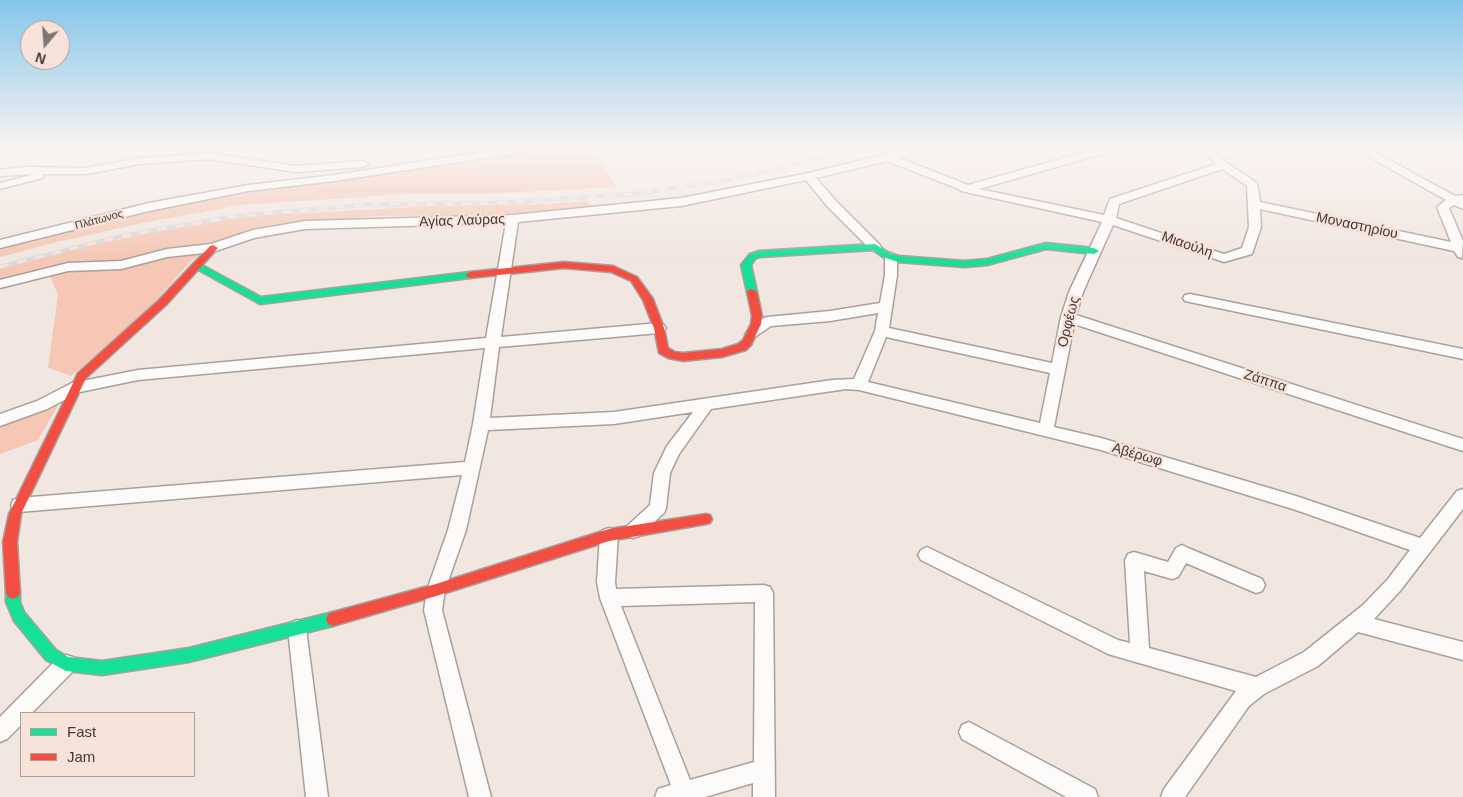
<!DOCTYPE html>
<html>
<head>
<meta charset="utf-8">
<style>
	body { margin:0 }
	#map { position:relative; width:1463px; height:797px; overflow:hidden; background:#f2e6e1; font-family:Arial,sans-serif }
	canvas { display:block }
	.legend { position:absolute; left:20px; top:712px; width:175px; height:65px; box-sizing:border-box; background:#f8e3db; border:1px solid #af9f99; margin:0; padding:6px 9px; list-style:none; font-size:15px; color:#423a37 }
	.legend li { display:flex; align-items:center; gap:10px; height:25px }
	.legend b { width:25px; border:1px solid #af9f99 }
	.north { position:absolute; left:20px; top:20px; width:50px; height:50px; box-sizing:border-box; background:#f8e3db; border:1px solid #af9f99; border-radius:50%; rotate:198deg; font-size:14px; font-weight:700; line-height:20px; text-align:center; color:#423a37 }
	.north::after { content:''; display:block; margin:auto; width:18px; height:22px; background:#807672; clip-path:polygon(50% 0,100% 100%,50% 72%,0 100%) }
</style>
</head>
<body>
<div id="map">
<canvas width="1463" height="797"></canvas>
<ul class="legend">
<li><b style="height:6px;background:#16e098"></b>Fast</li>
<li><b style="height:6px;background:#f24e42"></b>Jam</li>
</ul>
<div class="north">N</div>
</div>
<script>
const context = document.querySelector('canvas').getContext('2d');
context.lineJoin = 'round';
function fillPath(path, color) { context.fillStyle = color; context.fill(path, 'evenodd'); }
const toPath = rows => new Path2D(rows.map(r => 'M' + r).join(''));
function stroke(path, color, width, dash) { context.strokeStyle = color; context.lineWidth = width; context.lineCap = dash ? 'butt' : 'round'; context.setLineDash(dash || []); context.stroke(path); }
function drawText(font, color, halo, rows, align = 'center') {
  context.font = font + ' Arial,sans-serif'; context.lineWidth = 5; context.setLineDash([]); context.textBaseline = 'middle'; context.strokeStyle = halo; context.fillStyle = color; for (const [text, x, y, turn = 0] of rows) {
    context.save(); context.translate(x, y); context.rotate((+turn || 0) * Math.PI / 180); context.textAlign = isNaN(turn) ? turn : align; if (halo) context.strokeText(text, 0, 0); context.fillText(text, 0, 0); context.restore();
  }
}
fillPath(toPath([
	[594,150,616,187,485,194,407,194,241,205,147,222,57,242,0,257,0,247,145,211,244,191,484,157,546,151],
	[586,201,591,206,509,215,378,216,275,224,217,240,189,263,146,312,71,376,48,368,58,295,47,268,0,281,0,269,73,249,216,220,283,214,436,206,546,204],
	[60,402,38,440,0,454,0,424]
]), '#f5c7b4');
const street = toPath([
	[508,148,530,149,525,152,334,181,248,191,149,211,0,248,0,240,149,203,248,185,334,175,508,148],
	[577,148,591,148,586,151,578,150,577,148],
	[911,148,931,148,930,150,899,158,968,185,1099,148,1117,148,1116,150,979,189,1104,215,1110,199,1216,164,1201,148,1212,148,1227,163,1257,183,1260,202,1451,242,1437,207,1446,200,1353,148,1367,148,1455,196,1463,195,1463,209,1454,205,1449,208,1463,241,1462,258,1458,257,1454,251,1260,209,1261,227,1252,254,1224,262,1113,225,1083,292,1076,315,1463,439,1463,451,1074,324,1054,427,1101,438,1296,496,1420,538,1457,491,1463,489,1463,509,1400,591,1374,619,1463,642,1463,660,1358,632,1318,666,1264,694,1249,706,1185,797,1161,797,1164,789,1236,691,1108,654,921,560,918,555,921,550,927,547,933,550,1118,640,1130,643,1125,560,1128,554,1134,552,1168,562,1176,548,1182,545,1188,548,1262,579,1265,585,1262,591,1256,593,1186,563,1178,577,1172,579,1144,571,1149,648,1256,677,1304,652,1363,605,1388,579,1410,550,1296,510,1101,450,859,390,846,389,711,409,679,454,670,473,666,508,664,513,639,536,633,538,627,536,624,531,627,526,650,505,654,473,667,446,693,412,614,424,488,430,466,530,445,590,442,610,491,797,469,797,424,610,427,590,448,530,462,475,19,512,13,510,11,505,13,500,19,498,465,462,473,424,485,348,138,380,80,392,47,409,0,426,0,414,37,401,72,383,138,370,486,338,506,223,305,229,254,238,213,252,167,257,121,269,68,271,0,288,0,280,68,263,121,261,167,249,211,244,253,230,305,221,513,215,681,198,809,173,911,148],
	[887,161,959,189,961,191,1102,222,1069,292,1061,317,1052,363,889,328,897,275,897,257,891,253,885,257,885,275,880,303,830,311,767,317,762,319,746,333,748,336,753,338,771,326,830,321,878,313,875,331,854,379,832,380,614,412,490,418,499,347,659,333,664,331,666,328,664,325,659,323,501,337,518,222,681,206,806,180,828,207,871,250,875,251,879,250,881,247,879,244,836,201,816,178,887,161],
	[1222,169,1247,186,1249,227,1242,248,1224,254,1116,218,1119,204,1222,169],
	[886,337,1050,373,1040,423,868,382,886,337],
	[208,153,296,166,363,161,369,164,363,167,296,172,208,159,140,164,86,174,42,174,44,176,42,178,0,189,0,183,34,174,0,176,0,170,26,167,86,168,140,158,208,153],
	[1190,294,1463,349,1463,359,1185,301,1183,298,1185,295,1190,294],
	[609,528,615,530,618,535,615,582,616,589,764,585,770,587,773,593,775,797,753,797,753,783,705,797,655,797,658,789,671,785,600,598,597,582,600,535,603,530,609,528],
	[755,602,754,762,690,780,621,606,755,602],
	[297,620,304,623,306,629,328,797,306,797,288,629,290,623,297,620],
	[66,655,73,657,76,664,73,671,32,713,21,713,21,725,7,739,0,742,0,717,59,657,66,655],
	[969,722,1095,789,1098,797,1066,797,962,739,959,732,962,725,969,722]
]);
const fast = toPath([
	[1046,243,1094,248,1099,251,1094,254,1046,249,987,265,965,267,898,262,883,257,873,250,760,257,756,258,751,265,757,292,752,295,747,292,741,265,750,254,759,251,875,244,889,253,899,256,965,261,987,259,1046,243],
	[198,263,261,297,470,272,475,275,470,278,260,304,195,268,193,266,195,264,198,263],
	[13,587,18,589,20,593,20,602,24,612,56,650,68,657,102,661,189,648,333,612,338,614,340,619,338,624,333,626,189,662,102,675,66,671,46,660,14,621,6,602,6,593,8,589,13,587]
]);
const jam = toPath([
	[213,245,218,248,216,250,166,305,86,378,21,514,17,542,20,593,18,597,13,599,8,597,6,593,3,542,9,514,78,373,158,301,210,246,213,245],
	[564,262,613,266,637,277,653,299,664,328,668,348,675,352,683,353,722,349,738,344,743,340,751,324,752,316,747,292,748,290,752,289,757,292,762,316,761,324,751,345,746,350,722,357,683,361,668,358,659,353,654,328,643,300,631,281,611,272,564,268,470,278,465,275,470,272,564,262],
	[706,514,710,515,712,519,710,523,706,524,609,541,436,596,333,626,328,624,326,619,328,614,333,612,436,584,609,529,706,514]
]);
stroke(street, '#a8a09c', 3);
stroke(fast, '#a8a09c', 3);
stroke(jam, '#a8a09c', 3);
fillPath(street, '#fdfbfa');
fillPath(fast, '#16e098');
fillPath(jam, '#f24e42');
const rail = toPath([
	[0,267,122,236,237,216,363,205,495,203,634,194,731,180,861,148]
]);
stroke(rail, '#dad7d6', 4.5);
stroke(rail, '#f8e3db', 3, [9]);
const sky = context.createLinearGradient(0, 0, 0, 260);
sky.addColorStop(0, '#86c6ea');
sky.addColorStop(0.57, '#f9f4f2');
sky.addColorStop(1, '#f9f4f200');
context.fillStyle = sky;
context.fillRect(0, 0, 1463, 260);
drawText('11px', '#423a37', '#f8e3db', [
	["Πλάτωνος",99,220,-15]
]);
drawText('14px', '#423a37', '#f8e3db', [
	["Αγίας Λαύρας",462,221,-2],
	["Μοναστηρίου",1357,226,12],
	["Μιαούλη",1187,245,19],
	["Ορφέως",1069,322,-76],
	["Ζάππα",1265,381,18],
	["Αβέρωφ",1137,455,16]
]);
</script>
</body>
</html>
